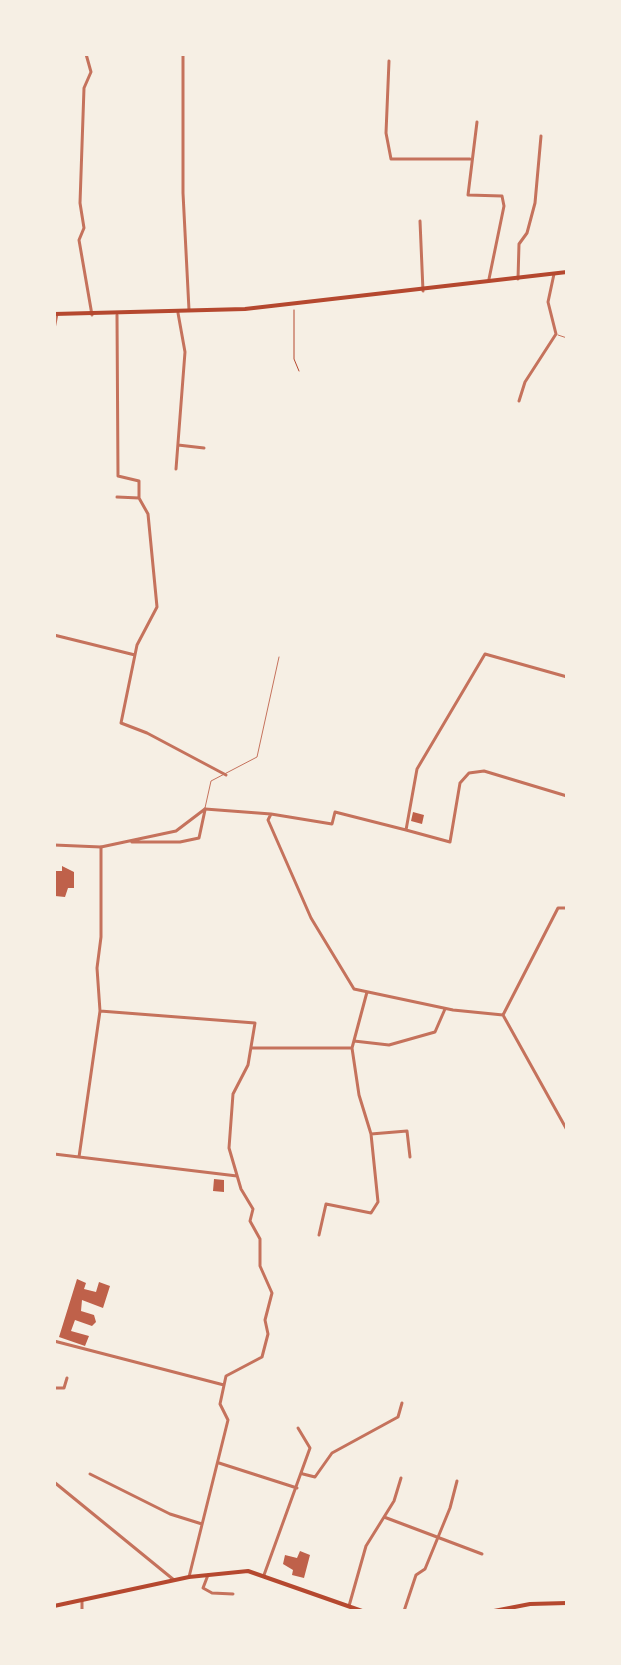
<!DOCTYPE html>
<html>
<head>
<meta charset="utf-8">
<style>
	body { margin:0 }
	#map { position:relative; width:621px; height:1665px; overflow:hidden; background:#f6efe4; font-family:Ubuntu,sans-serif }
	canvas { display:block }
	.frame { position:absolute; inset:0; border:56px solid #f6efe4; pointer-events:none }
</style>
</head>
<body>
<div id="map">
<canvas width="621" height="1665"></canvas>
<div class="frame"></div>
</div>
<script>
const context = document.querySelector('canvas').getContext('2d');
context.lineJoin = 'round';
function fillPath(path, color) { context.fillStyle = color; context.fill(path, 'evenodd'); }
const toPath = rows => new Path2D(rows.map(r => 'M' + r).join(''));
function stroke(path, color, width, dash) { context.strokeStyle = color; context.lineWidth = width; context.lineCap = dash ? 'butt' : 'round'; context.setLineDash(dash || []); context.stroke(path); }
fillPath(toPath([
	[413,812,424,815,422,824,411,821],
	[62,866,74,872,74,888,68,888,65,897,55,896,54,891,54,871,62,871],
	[214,1179,224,1180,224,1192,213,1191],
	[77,1279,86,1283,84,1289,96,1292,99,1282,110,1286,103,1308,82,1300,81,1311,94,1315,96,1322,92,1326,75,1320,71,1331,89,1336,85,1346,59,1337],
	[300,1551,310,1555,304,1578,292,1575,293,1570,283,1564,285,1555,297,1558]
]), '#bf614a');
stroke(toPath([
	[294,310,294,359,299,371]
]), '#b5482f', 1);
stroke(toPath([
	[558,335,567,338],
	[205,808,211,781,257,757,279,657]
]), '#c5725c', 1);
stroke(toPath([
	[86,54,91,72,84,88,80,203,84,228,79,240,92,315],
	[183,54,183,193,189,310],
	[389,61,386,133,391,159,470,159],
	[477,122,468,195,502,196,504,206,489,279],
	[420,221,423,291],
	[518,279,519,244,527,233,535,203,541,136],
	[117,315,118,476,139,481,139,498,148,514,157,607,137,645,121,723,147,733,226,775],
	[54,329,57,314],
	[519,401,525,382,556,334,548,302,554,274],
	[178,445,204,448],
	[176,469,185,352,178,313],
	[117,497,139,498],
	[54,635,135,655],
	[205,809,271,814],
	[406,830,450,842,460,783,469,773,484,771,567,796],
	[567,908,558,908,503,1015,567,1130],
	[367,992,352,1048,359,1095,371,1134],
	[100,1011,255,1023,248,1065,233,1094,229,1148,241,1189,253,1209,250,1221,260,1239,260,1266,272,1293,265,1320,268,1334,262,1357,226,1376,220,1404,228,1420,189,1577],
	[503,1015,453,1010,354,989,311,918,268,820,271,814,332,824,335,812,406,830,417,769,485,654,567,677],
	[354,1041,389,1045,435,1032,445,1009],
	[252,1048,352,1048],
	[54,1154,237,1176],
	[79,1157,100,1011,97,968,101,937,101,847],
	[319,1235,326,1204,371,1213,378,1202,371,1134,407,1131,410,1157],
	[54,1341,224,1385],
	[54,1388,64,1388,67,1378],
	[219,1463,297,1488],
	[90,1474,170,1514,202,1524],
	[303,1474,315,1477,332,1453,398,1417,402,1403],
	[54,1482,174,1580],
	[384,1517,482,1554],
	[208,1575,203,1588,212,1593,233,1594],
	[264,1575,310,1448,298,1428],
	[349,1606,366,1546,394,1501,401,1478],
	[82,1611,82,1600],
	[404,1611,416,1575,425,1569,450,1508,457,1481]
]), '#c5725c', 3);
stroke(toPath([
	[132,842,180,842,199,838,205,810],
	[54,845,101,847,176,831,205,809]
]), '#c5725c', 3);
stroke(toPath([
	[54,314,245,309,567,272]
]), '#b5482f', 4);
stroke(toPath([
	[54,1606,189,1577,248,1571,362,1611],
	[494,1611,530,1604,567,1603]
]), '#b5482f', 4);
</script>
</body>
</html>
